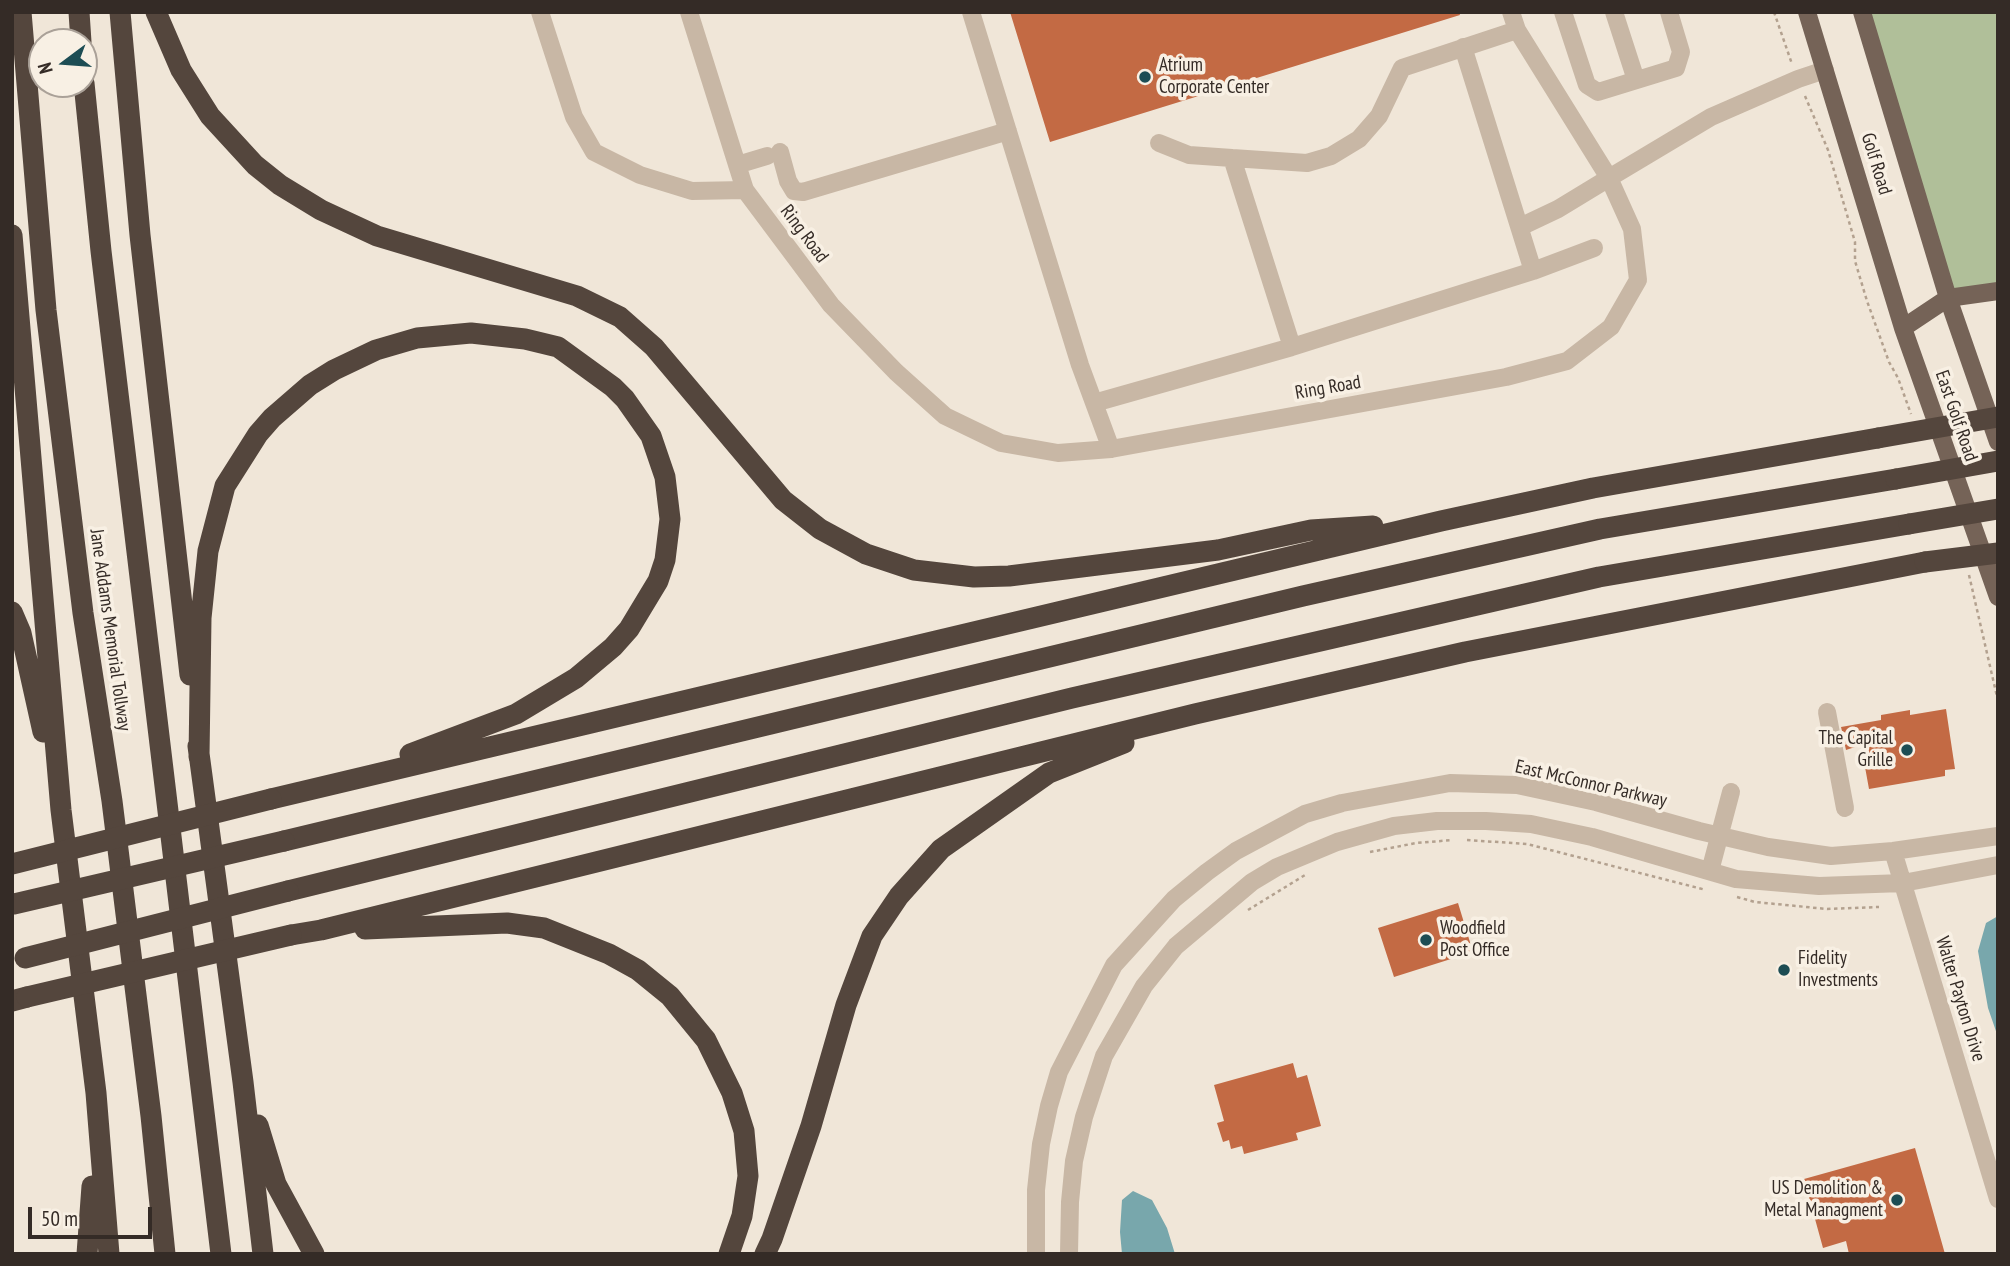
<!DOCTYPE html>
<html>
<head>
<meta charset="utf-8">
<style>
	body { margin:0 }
	#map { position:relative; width:2010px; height:1266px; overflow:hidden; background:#f0e6d8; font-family:"PT Sans Narrow",sans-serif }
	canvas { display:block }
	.frame { position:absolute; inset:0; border:14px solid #342b26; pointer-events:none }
	.north { position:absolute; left:28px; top:28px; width:70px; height:70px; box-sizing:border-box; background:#f8f0e4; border:2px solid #aaa198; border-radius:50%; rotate:254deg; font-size:19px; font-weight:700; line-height:28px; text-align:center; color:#342b26 }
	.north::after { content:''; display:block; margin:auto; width:24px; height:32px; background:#1d4d54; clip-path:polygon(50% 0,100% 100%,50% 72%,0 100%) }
	.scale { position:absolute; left:28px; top:1207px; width:124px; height:32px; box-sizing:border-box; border:4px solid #342b26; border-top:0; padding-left:9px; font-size:21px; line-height:24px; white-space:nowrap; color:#342b26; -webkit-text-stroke:5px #f8f0e4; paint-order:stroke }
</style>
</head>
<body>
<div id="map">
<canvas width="2010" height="1266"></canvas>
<div class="frame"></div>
<div class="north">N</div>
<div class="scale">50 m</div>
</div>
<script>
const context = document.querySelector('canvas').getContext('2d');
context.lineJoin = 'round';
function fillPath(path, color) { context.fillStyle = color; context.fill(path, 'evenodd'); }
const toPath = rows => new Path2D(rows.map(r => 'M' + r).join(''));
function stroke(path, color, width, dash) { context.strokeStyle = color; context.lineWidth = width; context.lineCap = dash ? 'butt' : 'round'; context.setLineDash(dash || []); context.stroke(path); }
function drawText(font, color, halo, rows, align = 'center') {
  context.font = font + ' "PT Sans Narrow",sans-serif'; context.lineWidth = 7; context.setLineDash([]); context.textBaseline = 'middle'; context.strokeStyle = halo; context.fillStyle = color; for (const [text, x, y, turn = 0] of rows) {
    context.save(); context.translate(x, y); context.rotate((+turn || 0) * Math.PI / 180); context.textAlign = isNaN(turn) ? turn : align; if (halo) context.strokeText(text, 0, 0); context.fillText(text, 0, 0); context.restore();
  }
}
fillPath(toPath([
	[1861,12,1998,12,1998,289,1948,298]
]), '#b0bf99');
fillPath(toPath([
	[1998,916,1998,1037,1988,1008,1978,951,1986,923],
	[1133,1191,1152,1200,1167,1228,1175,1254,1122,1254,1120,1232,1122,1200]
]), '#78a7ac');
fillPath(toPath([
	[1010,12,1459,12,1460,15,1050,142],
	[1946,709,1955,769,1945,770,1945,776,1869,789,1861,745,1846,750,1844,741,1849,735,1842,731,1841,727,1881,720,1881,715,1910,710,1910,715],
	[1458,903,1473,952,1394,977,1378,928],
	[1293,1063,1297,1078,1307,1075,1321,1126,1296,1133,1298,1140,1244,1154,1242,1146,1231,1149,1229,1140,1223,1142,1217,1123,1224,1121,1214,1085],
	[1915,1148,1945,1254,1849,1254,1846,1241,1823,1248,1804,1179]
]), '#c36a44');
stroke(toPath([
	[1774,12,1792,64],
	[1805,96,1828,150,1855,242,1855,261,1867,301,1889,362,1898,378,1911,414],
	[1969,575,1998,701],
	[1467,840,1527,844,1706,890],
	[1370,852,1416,843,1453,840],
	[1737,897,1755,902,1827,909,1879,907],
	[1248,910,1305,875]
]), '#b3a18f', 2.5, [3.5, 3.5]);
stroke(toPath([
	[540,12,574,117,594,152,640,175,692,191,745,190],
	[689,12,745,190,831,305,896,372,945,416,1001,443,1058,453,1111,449,1506,377,1567,361,1611,327,1638,280,1632,229,1609,178,1711,117,1798,79,1825,70],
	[971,12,1080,365,1111,449],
	[1511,12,1517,30,1609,178,1558,209,1520,227],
	[1563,12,1587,85,1598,92,1676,68,1681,52,1669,12],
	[1614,12,1636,80],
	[1463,47,1533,271],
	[1159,143,1189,155,1232,158],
	[780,152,788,181,794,191,803,192,1008,131],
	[737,165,767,156],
	[1292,347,1232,158,1307,163,1331,156,1359,139,1379,116,1402,68,1517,30],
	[1094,403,1292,347,1533,271,1594,248],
	[1827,712,1845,808],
	[1893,851,1998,1199],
	[1710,871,1731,792],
	[1036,1254,1036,1190,1041,1144,1049,1106,1059,1072,1114,965,1174,899,1207,872,1236,851,1305,814,1342,803,1450,783,1517,785,1596,802,1699,831,1768,847,1831,856,1893,851,1998,836],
	[1069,1254,1070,1202,1074,1161,1084,1117,1104,1056,1144,986,1176,946,1252,882,1277,867,1337,842,1394,826,1437,821,1486,821,1531,824,1592,837,1736,879,1819,886,1903,883,1998,865]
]), '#c8b7a5', 18);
stroke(toPath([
	[1807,12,1903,328,1998,597],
	[1862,12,1948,298,1998,442],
	[1903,328,1948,298,1998,291]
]), '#756357', 18);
stroke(toPath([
	[21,12,46,310,83,613,112,801,151,1116,165,1254],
	[79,12,81,42],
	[120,12,140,235,190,675],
	[156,12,181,70,210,116,255,165,280,185,321,210,377,236,577,296,620,317,654,347,783,500,820,529,866,554,914,570,974,577,1009,576,1218,550,1311,530,1373,526],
	[84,83,101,251,221,1254],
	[12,235,61,810,96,1093,109,1254],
	[12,612,21,633,43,732],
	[198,746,243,1082,263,1254],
	[199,757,201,618,208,551,225,486,258,434,272,418,310,385,334,370,376,350,417,338,471,333,525,339,558,347,613,387,625,399,651,436,665,477,670,519,665,560,658,581,629,629,613,647,576,678,516,714,410,754],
	[271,799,1441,521,1593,488,1878,438],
	[284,841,1303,596,1600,529,1896,479],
	[288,891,1072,698,1599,577,1909,524],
	[365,929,507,923,544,928,609,954,638,970,670,996,706,1040,732,1093,744,1131,748,1176,742,1216,729,1254],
	[291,935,321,930,1195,714,1465,652,1925,562],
	[12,1001,27,997],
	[258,1125,276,1184,314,1254],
	[87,1254,92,1186],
	[765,1254,772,1239,811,1126,846,1005,872,936,899,896,941,849,1049,773,1124,743]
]), '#54463d', 21);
stroke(toPath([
	[1878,438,1998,417],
	[1896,479,1998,461],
	[1909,524,1998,509],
	[1925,562,1998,553],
	[12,864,271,799],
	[14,904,284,841],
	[25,958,288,891],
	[27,997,291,935]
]), '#54463d', 21);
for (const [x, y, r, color] of [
	[1145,77,7,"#1d4d54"],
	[1907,750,7,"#1d4d54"],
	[1426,940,7,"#1d4d54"],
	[1784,970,7,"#1d4d54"],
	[1897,1200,7,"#1d4d54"]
]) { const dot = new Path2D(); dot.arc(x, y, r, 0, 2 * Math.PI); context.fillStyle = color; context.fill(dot); stroke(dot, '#f8f0e4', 2.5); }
drawText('19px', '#342b26', '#f8f0e4', [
	["Atrium",1159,66],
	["Corporate Center",1159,88],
	["The Capital",1893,739,"right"],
	["Grille",1893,761,"right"],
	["Woodfield",1440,929],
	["Post Office",1440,951],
	["Fidelity",1798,959],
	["Investments",1798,981],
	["US Demolition &",1883,1189,"right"],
	["Metal Managment",1883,1211,"right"]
], 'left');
drawText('19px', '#342b26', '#f8f0e4', [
	["Golf Road",1876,164,73],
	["Ring Road",804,234,53],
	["Ring Road",1328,388,-10],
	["East Golf Road",1956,416,71],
	["Jane Addams Memorial Tollway",110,630,82],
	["East McConnor Parkway",1591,784,13],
	["Walter Payton Drive",1960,999,73]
]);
</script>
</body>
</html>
